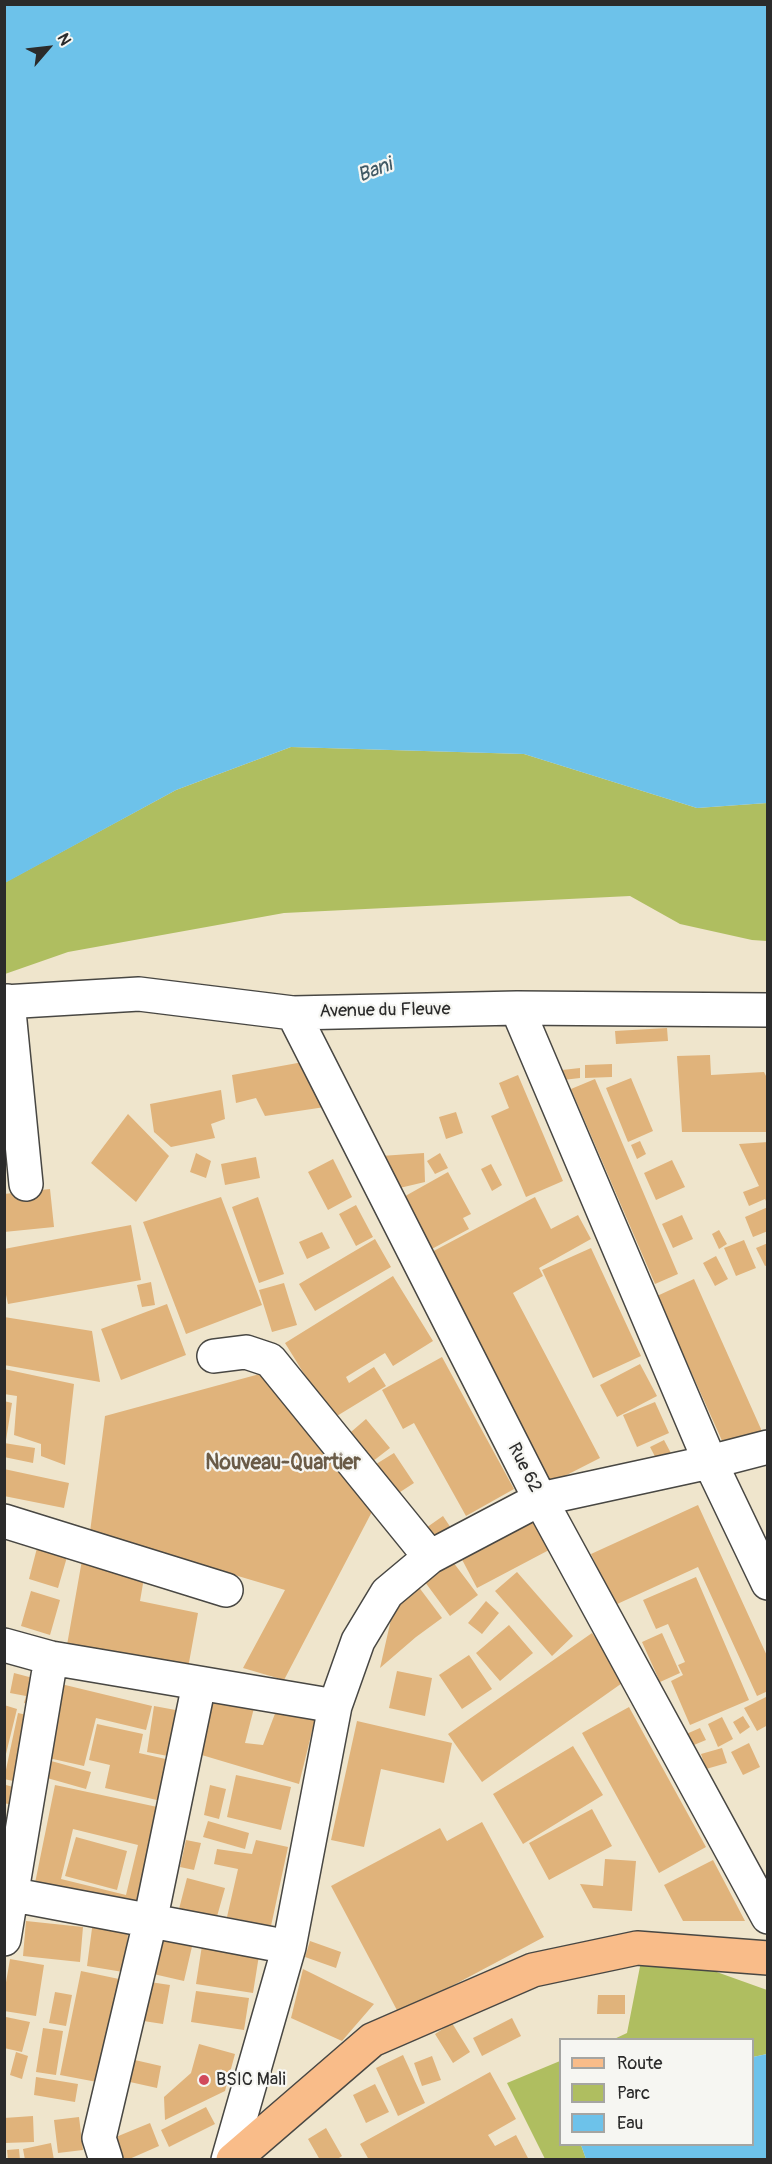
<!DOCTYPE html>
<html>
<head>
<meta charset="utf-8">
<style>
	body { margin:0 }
	#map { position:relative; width:772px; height:2164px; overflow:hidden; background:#efe5cc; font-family:Pangolin,sans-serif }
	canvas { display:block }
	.frame { position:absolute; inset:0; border:6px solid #2b2b2b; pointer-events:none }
	.legend { position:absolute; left:559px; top:2038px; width:195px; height:108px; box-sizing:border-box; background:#f6f6f2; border:2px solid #a5a5a2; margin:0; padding:8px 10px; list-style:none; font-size:18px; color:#2b2b2b }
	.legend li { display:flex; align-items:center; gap:12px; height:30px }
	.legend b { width:30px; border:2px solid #a5a5a2 }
	.north { position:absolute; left:18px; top:18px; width:60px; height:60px; -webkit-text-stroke:4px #f6f6f2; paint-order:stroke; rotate:62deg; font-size:16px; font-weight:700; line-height:24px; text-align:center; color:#2b2b2b }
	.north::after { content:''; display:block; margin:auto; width:21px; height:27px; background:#2b2b2b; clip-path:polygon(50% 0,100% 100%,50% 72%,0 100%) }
</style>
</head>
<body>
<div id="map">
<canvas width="772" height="2164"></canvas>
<div class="frame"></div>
<ul class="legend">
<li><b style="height:8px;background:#f9bc89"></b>Route</li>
<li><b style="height:16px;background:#afbe60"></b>Parc</li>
<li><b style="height:16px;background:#6dc2ea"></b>Eau</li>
</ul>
<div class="north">N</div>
</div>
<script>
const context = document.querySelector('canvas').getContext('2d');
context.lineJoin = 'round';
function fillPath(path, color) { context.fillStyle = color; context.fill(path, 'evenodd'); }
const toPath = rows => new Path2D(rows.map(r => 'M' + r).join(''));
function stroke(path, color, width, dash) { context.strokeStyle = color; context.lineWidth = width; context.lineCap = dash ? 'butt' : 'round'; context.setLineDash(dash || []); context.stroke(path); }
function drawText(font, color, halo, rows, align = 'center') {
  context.font = font + ' Pangolin,sans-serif'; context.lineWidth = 4.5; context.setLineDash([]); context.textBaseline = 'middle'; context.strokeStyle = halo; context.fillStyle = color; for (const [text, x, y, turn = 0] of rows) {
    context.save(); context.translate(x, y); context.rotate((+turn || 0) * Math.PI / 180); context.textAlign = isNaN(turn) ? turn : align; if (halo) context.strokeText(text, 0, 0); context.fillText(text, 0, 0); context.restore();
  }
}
fillPath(toPath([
	[291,747,524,754,697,808,767,803,767,941,752,940,680,924,630,896,284,913,68,952,5,974,4,883,176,790],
	[644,1946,767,1990,767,2054,753,2057,752,2040,612,2040,627,2033],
	[560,2061,560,2144,581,2145,586,2159,545,2159,507,2083]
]), '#afbe60');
fillPath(toPath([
	[5,4,767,5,767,803,697,808,524,754,291,747,176,790,5,883],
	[767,2054,767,2159,586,2159,581,2145,752,2144,753,2057]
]), '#6dc2ea');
fillPath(toPath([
	[667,1028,668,1041,616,1044,615,1031],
	[710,1055,711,1075,764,1072,768,1080,768,1132,682,1132,677,1056],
	[303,1062,325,1107,265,1116,256,1098,236,1103,232,1075],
	[612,1064,612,1077,585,1078,585,1065],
	[580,1068,580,1078,563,1080,562,1070],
	[518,1075,563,1181,526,1197,491,1116,509,1108,499,1083],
	[631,1078,653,1131,628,1142,606,1088],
	[595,1079,678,1274,655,1284,571,1089],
	[221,1090,225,1119,211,1124,215,1138,171,1147,154,1132,150,1104],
	[456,1112,463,1133,446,1139,439,1117],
	[128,1114,169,1156,136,1202,91,1163],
	[640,1141,646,1154,637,1159,631,1145],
	[768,1142,768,1205,765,1199,749,1206,743,1192,759,1186,739,1144],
	[196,1153,211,1161,206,1178,190,1172],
	[424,1153,425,1182,391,1190,381,1156],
	[440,1153,448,1168,435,1174,427,1161],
	[256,1157,260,1178,225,1185,221,1164],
	[333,1159,352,1197,328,1210,308,1172],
	[672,1160,685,1187,656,1200,644,1173],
	[491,1164,502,1185,492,1191,481,1169],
	[448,1172,471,1214,463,1218,469,1229,428,1251,400,1199],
	[50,1189,54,1227,4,1232,4,1194],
	[221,1197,262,1305,186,1334,143,1222],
	[258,1197,284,1274,259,1283,232,1207],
	[535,1197,551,1229,578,1215,591,1239,539,1268,543,1276,513,1293,600,1458,549,1484,428,1254],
	[356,1205,373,1237,356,1246,339,1214],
	[768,1207,768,1231,753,1237,745,1217],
	[682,1215,693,1239,673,1248,662,1224],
	[131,1225,141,1280,8,1304,4,1286,4,1249],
	[719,1230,727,1244,719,1249,712,1234],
	[322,1232,330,1248,307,1259,299,1242],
	[375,1239,391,1267,315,1311,299,1284],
	[744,1240,756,1268,736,1276,724,1248],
	[768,1243,768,1265,765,1266,756,1248],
	[591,1248,641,1356,593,1378,542,1270],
	[716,1256,728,1279,715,1286,703,1263],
	[393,1276,433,1341,393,1366,385,1353,346,1377,349,1383,374,1367,386,1386,332,1419,285,1343],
	[694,1279,765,1438,728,1454,657,1296],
	[151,1282,155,1305,142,1307,137,1285],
	[284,1283,297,1325,272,1332,259,1290],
	[167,1304,186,1355,121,1380,101,1329],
	[4,1317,92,1331,100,1382,4,1365],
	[442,1357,514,1489,466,1516,414,1423,403,1429,382,1390],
	[640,1364,657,1396,617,1417,600,1385],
	[4,1369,74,1384,65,1465,41,1456,41,1444,14,1435,17,1396,4,1394],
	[267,1372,376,1504,284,1680,243,1668,285,1590,90,1532,105,1416],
	[4,1401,12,1403,6,1440,4,1440],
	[655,1402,669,1433,637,1447,623,1415],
	[366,1419,390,1448,368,1465,344,1438],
	[664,1440,673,1457,659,1464,650,1447],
	[4,1443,35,1448,33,1463,4,1457],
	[394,1453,414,1483,394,1496,373,1466],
	[4,1469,69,1483,64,1508,4,1496],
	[698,1505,768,1658,768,1691,757,1696,698,1567,615,1605,591,1554],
	[528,1512,549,1550,477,1588,457,1550],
	[443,1516,455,1534,434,1547,423,1530],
	[37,1548,67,1557,58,1588,29,1579],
	[82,1560,145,1572,140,1601,198,1613,188,1668,67,1645],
	[453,1562,478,1595,450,1616,425,1582],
	[517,1572,573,1636,552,1656,495,1591],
	[696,1577,749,1700,690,1725,671,1681,683,1675,678,1665,685,1662,668,1624,656,1629,643,1600],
	[418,1586,442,1618,416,1637,380,1668,394,1606],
	[31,1591,60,1600,50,1635,21,1626],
	[486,1601,499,1613,482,1634,468,1623],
	[509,1625,533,1653,500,1681,476,1653],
	[592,1633,625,1681,482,1782,448,1734],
	[662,1633,680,1673,660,1682,642,1642],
	[469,1655,492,1689,462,1709,439,1675],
	[397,1671,432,1678,425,1716,389,1708],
	[14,1673,33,1678,42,1707,24,1703,26,1696,10,1693],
	[61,1684,152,1706,146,1730,96,1718,84,1766,44,1757],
	[209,1692,254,1708,245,1743,263,1745,276,1711,315,1719,299,1784,195,1753],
	[768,1696,768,1725,757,1731,744,1708],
	[4,1705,17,1709,5,1758,4,1758],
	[154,1706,181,1711,173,1757,147,1752],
	[629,1707,706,1847,659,1873,582,1733],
	[18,1713,40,1718,27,1784,4,1779],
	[743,1716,750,1727,740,1734,733,1722],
	[722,1717,733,1739,718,1747,708,1724],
	[357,1721,452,1743,444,1783,381,1769,364,1847,331,1840],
	[97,1724,143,1734,139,1753,170,1760,161,1801,105,1788,110,1765,89,1760],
	[700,1728,706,1740,689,1747,684,1735],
	[749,1743,760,1767,743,1775,731,1752],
	[573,1746,603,1795,523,1844,493,1794],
	[722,1748,727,1763,706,1769,701,1754],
	[44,1759,91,1772,86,1789,40,1776],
	[236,1775,291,1787,281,1830,227,1817],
	[6,1785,24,1790,20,1807,4,1803],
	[55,1785,162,1808,141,1911,34,1888],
	[73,1829,138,1845,126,1895,61,1879],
	[210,1785,226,1789,219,1819,204,1815],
	[592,1809,612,1846,549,1880,529,1843],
	[208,1821,249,1833,245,1849,203,1837],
	[482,1822,544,1937,399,2014,331,1886,440,1828,447,1841],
	[76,1837,127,1851,117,1890,65,1876],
	[186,1840,201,1843,194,1870,180,1867],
	[256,1840,288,1847,271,1926,227,1917,238,1869,214,1864,217,1849,252,1854],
	[605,1859,636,1861,632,1911,593,1908,580,1884,603,1886],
	[713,1860,745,1921,683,1921,664,1885],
	[187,1878,225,1888,216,1920,179,1909],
	[26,1921,83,1927,80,1962,23,1956],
	[93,1921,129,1927,123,1972,87,1966],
	[158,1931,194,1938,184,1981,149,1973],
	[203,1939,260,1949,253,1993,196,1984],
	[310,1941,341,1952,336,1968,305,1957],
	[10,1959,44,1965,36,2016,4,2011,4,1994],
	[303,1969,374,2004,342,2041,291,2018],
	[81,1971,119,1979,97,2082,60,2075],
	[143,1981,170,1985,163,2024,137,2020],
	[196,1991,249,1998,244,2030,191,2022],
	[55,1992,72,1995,66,2026,49,2023],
	[598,1995,625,1995,625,2014,597,2014],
	[6,2017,30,2022,22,2052,4,2048],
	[512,2018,521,2036,482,2056,473,2038],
	[452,2023,470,2052,453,2063,435,2034],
	[43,2028,63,2031,56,2075,36,2072],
	[199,2044,235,2054,225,2091,165,2120,164,2097,191,2073],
	[16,2052,28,2056,22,2079,10,2075],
	[403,2055,425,2103,398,2116,376,2068],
	[432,2056,441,2080,422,2086,414,2063],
	[126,2058,161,2066,157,2088,121,2080],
	[490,2072,516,2119,488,2135,495,2146,516,2135,529,2160,369,2160,360,2144],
	[36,2077,78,2084,75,2102,34,2095],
	[375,2084,389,2112,366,2123,353,2095],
	[206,2107,215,2124,169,2147,161,2130],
	[33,2116,34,2142,4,2143,4,2118],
	[79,2117,83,2150,58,2153,54,2120],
	[150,2123,159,2146,127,2160,119,2160,111,2139],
	[326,2128,342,2156,336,2160,320,2160,308,2139],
	[51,2143,54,2160,25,2160,23,2149],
	[19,2149,20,2160,8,2160,7,2150]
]), '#e0b37b');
const minor = toPath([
	[8,1001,26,1184],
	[4,1002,139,994,293,1013,517,1008,768,1010],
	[517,1008,710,1462,768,1583],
	[293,1013,540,1499,768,1917],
	[214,1356,246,1352,270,1360,430,1557],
	[4,1521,226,1590],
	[4,1645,51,1658,335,1706],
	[4,1893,289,1947],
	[4,1939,51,1658],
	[106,2160,99,2138,150,1922,199,1684],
	[228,2160,289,1947,335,1706,358,1641,387,1593,430,1557,540,1499,710,1462,768,1447]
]);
const major = toPath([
	[233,2160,372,2040,533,1970,637,1948,768,1958]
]);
stroke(minor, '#484743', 36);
stroke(major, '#484743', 36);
stroke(minor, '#fff', 33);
stroke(major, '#f9bc89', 33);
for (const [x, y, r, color] of [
	[204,2080,6,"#d1495b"]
]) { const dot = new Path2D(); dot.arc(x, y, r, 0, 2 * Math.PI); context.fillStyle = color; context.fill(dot); stroke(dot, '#f6f6f2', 2); }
drawText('18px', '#2b2b2b', '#f6f6f2', [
	["Avenue du Fleuve",385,1011,-1],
	["Rue 62",524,1468,63]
]);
drawText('18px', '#2b2b2b', '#f6f6f2', [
	["BSIC Mali",216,2080]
], 'left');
drawText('italic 20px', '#3f5864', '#f6f6f2', [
	["Bani",375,171,-21]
]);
drawText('bold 21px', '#6a5b47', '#f6f6f2', [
	["Nouveau-Quartier",283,1464]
]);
</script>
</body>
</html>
